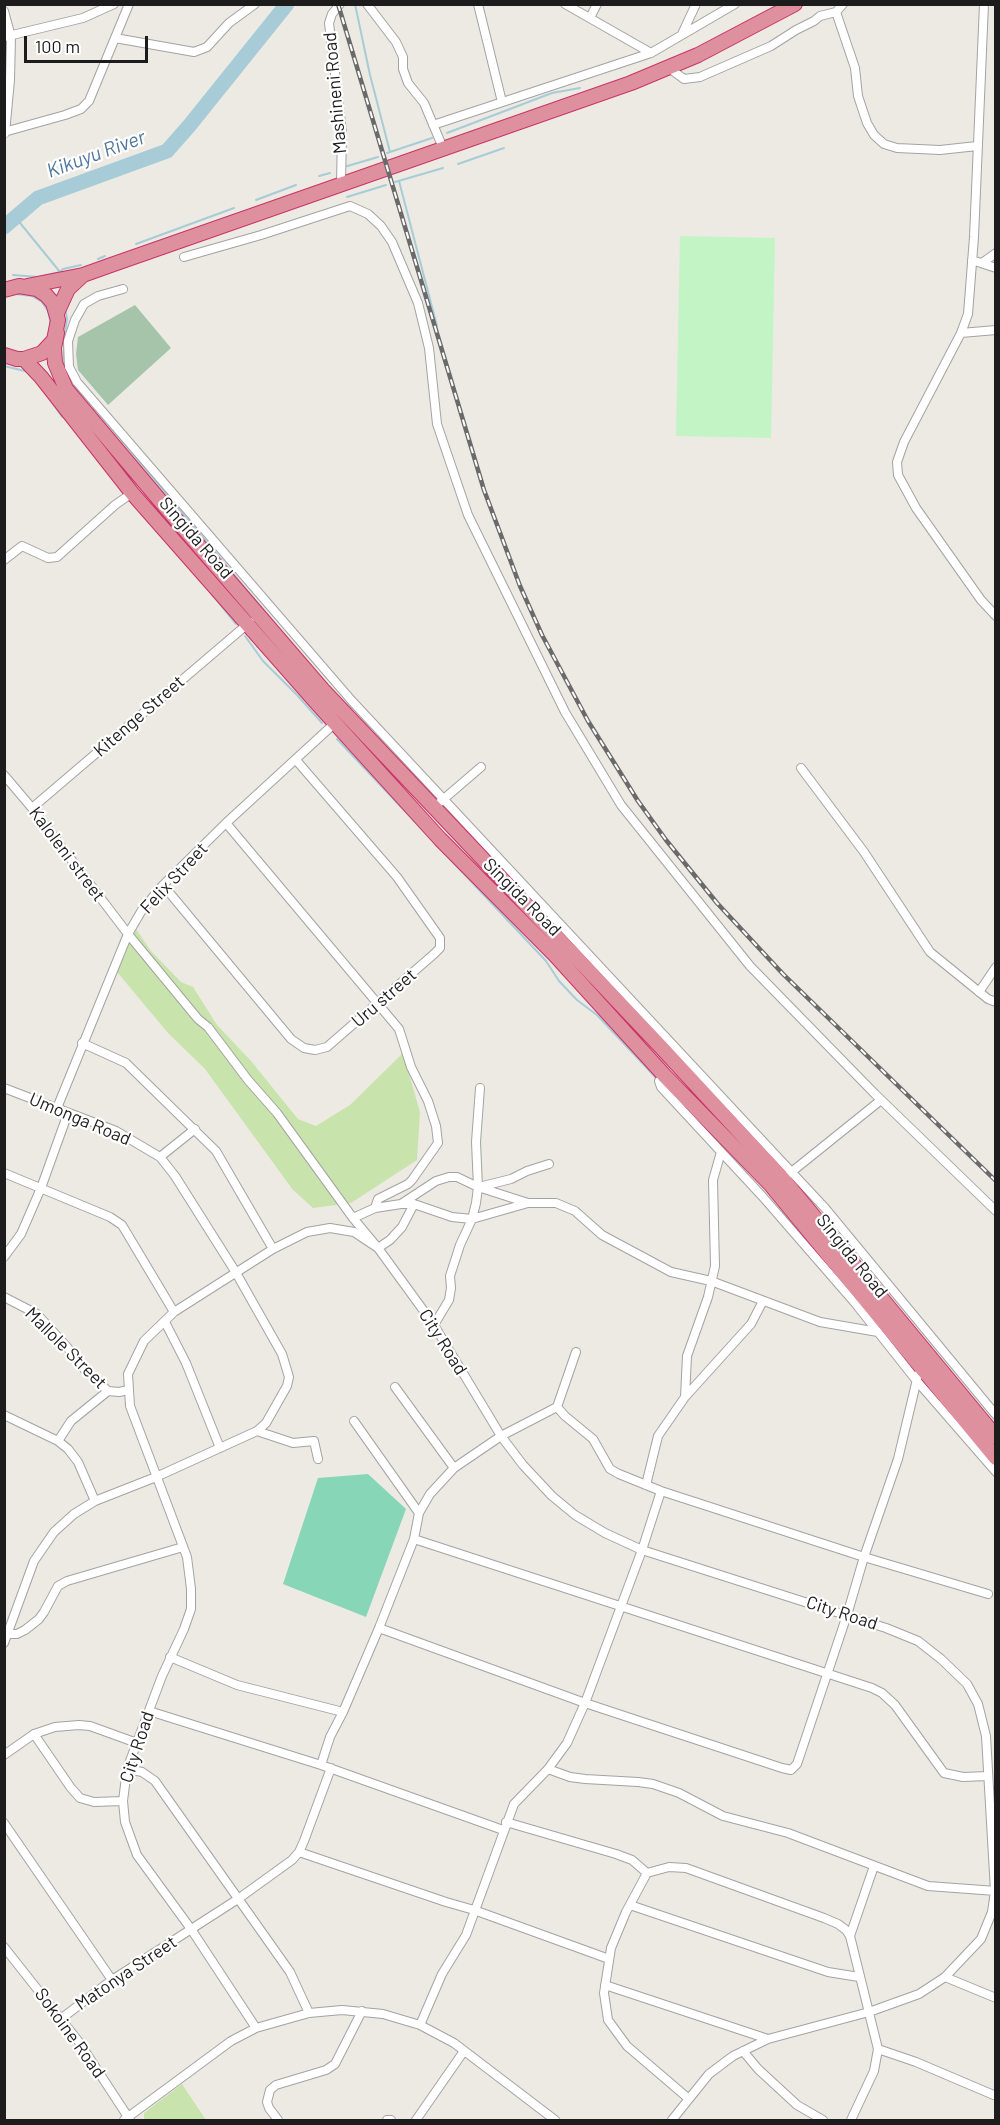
<!DOCTYPE html>
<html>
<head>
<meta charset="utf-8">
<style>
	body { margin:0 }
	#map { position:relative; width:1000px; height:2125px; overflow:hidden; background:#edeae3; font-family:Barlow,sans-serif }
	canvas { display:block }
	.frame { position:absolute; inset:0; border:6px solid #1c1c1c; pointer-events:none }
	.scale { position:absolute; left:24px; top:36px; width:124px; height:27px; box-sizing:border-box; border:3px solid #1c1c1c; border-top:0; padding-left:8px; font-size:18px; line-height:21px; white-space:nowrap; color:#1c1c1c; -webkit-text-stroke:4px #fff; paint-order:stroke }
</style>
</head>
<body>
<div id="map">
<canvas width="1000" height="2125"></canvas>
<div class="frame"></div>
<div class="scale">100 m</div>
</div>
<script>
const context = document.querySelector('canvas').getContext('2d');
context.lineJoin = 'round';
function fillPath(path, color) { context.fillStyle = color; context.fill(path, 'evenodd'); }
const toPath = rows => new Path2D(rows.map(r => 'M' + r).join(''));
function stroke(path, color, width, dash) { context.strokeStyle = color; context.lineWidth = width; context.lineCap = dash ? 'butt' : 'round'; context.setLineDash(dash || []); context.stroke(path); }
function drawText(font, color, halo, rows, align = 'center') {
  context.font = font + ' Barlow,sans-serif'; context.lineWidth = 4.5; context.setLineDash([]); context.textBaseline = 'middle'; context.strokeStyle = halo; context.fillStyle = color; for (const [text, x, y, turn = 0] of rows) {
    context.save(); context.translate(x, y); context.rotate((+turn || 0) * Math.PI / 180); context.textAlign = isNaN(turn) ? turn : align; if (halo) context.strokeText(text, 0, 0); context.fillText(text, 0, 0); context.restore();
  }
}
fillPath(toPath([
	[136,929,151,951,181,982,193,987,217,1025,251,1061,298,1119,316,1126,350,1105,403,1053,420,1112,417,1160,351,1203,313,1208,293,1190,205,1069,168,1033,117,972],
	[182,2084,206,2120,144,2120,144,2113]
]), '#c8e4ac');
fillPath(toPath([
	[135,305,171,348,108,405,78,370,76,354,78,337]
]), '#a6c4aa');
fillPath(toPath([
	[680,236,775,238,771,438,676,436]
]), '#c2f4c6');
fillPath(toPath([
	[368,1474,406,1509,366,1617,283,1584,318,1478]
]), '#87d6b7');
stroke(toPath([
	[355,4,370,75,390,152],
	[447,133,552,93,580,88],
	[387,153,432,138],
	[458,164,504,148],
	[344,167,378,157],
	[319,176,330,173],
	[399,181,437,326],
	[395,182,443,168],
	[347,197,386,185],
	[256,200,296,185],
	[16,218,60,272],
	[136,244,234,208],
	[98,259,105,256],
	[13,275,38,277,60,272,63,269,81,265],
	[15,294,32,296,42,302,48,311,51,325],
	[65,308,67,319,64,342,64,362,74,383],
	[4,366,29,372],
	[47,395,62,417],
	[93,406,301,655],
	[211,593,236,624],
	[245,636,263,661,297,695,322,723],
	[337,739,546,961,559,981,577,1000,597,1015,658,1080],
	[697,1121,720,1145]
]), '#a7ccd7', 2);
stroke(toPath([
	[4,227,38,198,167,151,189,126,287,4]
]), '#a7ccd7', 15);
const street = toPath([
	[340,4,332,14,329,23,342,132,341,184],
	[367,4,396,42,403,57,403,69,408,83,424,103,443,148],
	[478,4,502,102],
	[565,4,651,53],
	[984,4,974,237,968,314,961,333,904,442,897,462,898,475,916,508,981,600,996,616],
	[4,11,11,37,10,80,5,133],
	[836,12,855,68,858,96,867,123,874,135,884,144,897,148,940,150,977,146],
	[590,18,597,4],
	[682,34,696,4],
	[4,37,83,18,114,4],
	[115,38,194,52,207,47,229,23,255,4],
	[669,68,684,79,700,77,771,46,796,30,814,21,820,16,836,12,843,4],
	[433,125,651,53,735,4],
	[4,132,65,115,81,109,89,101,129,4],
	[184,257,261,235,350,206,368,214,381,226,392,242,418,303,429,348,437,424,468,515,565,712,621,805,750,966,875,1094,996,1211],
	[972,260,996,268],
	[982,263,996,253],
	[123,289,98,296,84,304,75,320,68,341,69,367,77,382,352,701,825,1208,996,1415],
	[961,333,996,330],
	[4,560,22,546,48,558,57,557,115,505,132,493],
	[801,768,864,852,930,952,988,999,996,1002],
	[4,775,32,808,128,934,198,1019,208,1027,248,1080,277,1113,353,1218,378,1248,390,1240,402,1227,414,1204],
	[439,803,481,767],
	[32,808,250,622],
	[226,823,399,1029,411,1067,428,1101,436,1126,438,1143,412,1180,408,1184,378,1199,375,1208],
	[163,885,291,1039,304,1048,315,1050,327,1047,434,954,440,948,440,938,397,877,296,760],
	[979,992,996,967],
	[82,1043,126,1063,216,1151,273,1249],
	[664,1075,659,1081,661,1087,762,1196,855,1303,916,1380,996,1472],
	[4,1088,116,1131,160,1157,175,1176,235,1271,282,1354,289,1377,287,1386,266,1423,257,1431,156,1477,95,1501,74,1514,54,1532,34,1561,4,1643],
	[57,1108,128,934,142,910,163,885,226,823,335,723],
	[160,1157,195,1129],
	[4,1173,110,1217,122,1225,174,1312],
	[789,1174,881,1100],
	[479,1187,511,1179,527,1171,549,1164],
	[401,1204,414,1204,452,1217,472,1219,528,1203,556,1203,575,1211,602,1235,671,1272,711,1281,820,1322,878,1332],
	[353,1218,375,1208,401,1204,436,1181,449,1177,457,1177,478,1187,528,1203],
	[4,1257,21,1234,41,1188,68,1113],
	[4,1297,37,1314,67,1347,83,1368,108,1391,119,1392,128,1390],
	[165,1322,186,1363,220,1448],
	[434,1325,449,1300,451,1288,450,1276,460,1245,472,1219,476,1203,478,1187,476,1142,480,1088],
	[395,1387,454,1468],
	[685,1397,751,1324,763,1301],
	[557,1407,565,1416,593,1439,610,1469,619,1474,661,1491,864,1557,988,1594],
	[4,1415,58,1441,68,1449,78,1462,95,1501],
	[354,1421,419,1513],
	[257,1431,293,1443,314,1441,318,1459],
	[58,1441,71,1421,108,1391],
	[646,1485,658,1436,685,1397,687,1356,708,1297,715,1266,713,1180,721,1152],
	[414,1539,872,1688,882,1693,895,1705,944,1773,963,1777,988,1776],
	[379,1628,585,1703,782,1768,791,1770,797,1764,847,1615,864,1557,898,1459,918,1375,924,1366],
	[8,1634,17,1634,25,1630,39,1619,44,1612,58,1586,67,1581,183,1547],
	[170,1657,237,1685,343,1712],
	[149,1711,321,1765,503,1830],
	[34,1734,71,1788,80,1798,94,1802,123,1801],
	[4,1755,34,1734,55,1727,79,1725,90,1726,137,1743],
	[321,1765,330,1737,343,1712,379,1628,414,1539,419,1513,430,1494,454,1468,501,1436,557,1407,576,1352],
	[127,1769,142,1772,155,1781,290,1972,309,2013],
	[548,1769,570,1777,585,1779,638,1782,653,1784,679,1793,723,1816,788,1833,928,1886,996,1891],
	[506,1822,616,1854,632,1860,647,1873],
	[4,1823,112,1980],
	[299,1852,446,1902,474,1910,609,1959],
	[630,1905,828,1972,859,1977],
	[850,1936,874,1866],
	[4,1947,79,2042,130,2120],
	[945,1977,996,1998],
	[605,1985,768,2039],
	[62,2018,112,1980,238,1899,292,1860,299,1852,304,1841,331,1768],
	[420,2025,442,1974,466,1935,514,1804,548,1769,567,1743,585,1703,642,1550,661,1491],
	[256,2028,191,1929,137,1855,125,1822,123,1801,127,1769,162,1676,184,1629,191,1609,191,1589,187,1557,130,1406,128,1374,144,1341,174,1312,273,1249,307,1232,330,1228,354,1232,378,1248,434,1325,501,1436,523,1465,552,1496,575,1515,605,1533,642,1550,886,1628,918,1641,941,1659,967,1684,978,1704,986,1736,995,1891,992,1912,981,1939,945,1977,919,1994,869,2012,768,2039,733,2056,709,2074,672,2120],
	[878,2049,916,2062,996,2096],
	[743,2051,758,2069,797,2105,823,2120],
	[689,2099,627,2046,608,2020,604,1993,611,1948,626,1912,647,1873,669,1867,686,1868,824,1918,838,1924,846,1930,850,1936,878,2049,874,2071,851,2120],
	[124,2120,231,2041,256,2028,309,2013,342,2010,383,2014,420,2025,454,2043,555,2120],
	[278,2120,269,2108,267,2102,270,2090,276,2085,326,2070,335,2064,362,2011],
	[387,2120,391,2120],
	[416,2120,464,2051]
]);
const highway = toPath([
	[27,286,83,275,111,265,631,83,698,55,795,4],
	[4,290,19,286,37,289,46,295,53,303,58,320,54,340,42,353,24,359,17,359,4,355],
	[57,313,68,289,82,276],
	[57,333,54,348,55,363,66,389,168,510,323,690,659,1045,783,1179,996,1437],
	[24,359,41,377,132,493,314,700,440,839,555,955,664,1075,770,1184,996,1458]
]);
stroke(street, '#a3a3a3', 10);
stroke(highway, '#c93266', 16);
stroke(street, '#fff', 8);
stroke(highway, '#df909f', 14);
const rail = toPath([
	[338,4,484,490,520,586,542,635,588,721,638,801,666,840,717,903,783,974,996,1181]
]);
stroke(rail, '#6a6a6a', 4.5);
stroke(rail, '#fff', 2, [7]);
drawText('18px', '#1c1c1c', '#fff', [
	["Mashineni Road",335,93,-95],
	["Singida Road",196,538,49],
	["Kitenge Street",139,716,-41],
	["Kaloleni street",67,854,53],
	["Felix Street",174,878,-47],
	["Singida Road",522,897,45],
	["Uru street",384,998,-41],
	["Umonga Road",80,1119,23],
	["Singida Road",852,1256,51],
	["City Road",443,1342,58],
	["Mallole Street",66,1348,45],
	["City Road",842,1613,18],
	["City Road",137,1747,-72],
	["Matonya Street",126,1973,-34],
	["Sokoine Road",70,2033,54]
]);
drawText('italic 20px', '#4e769d', '#fff', [
	["Kikuyu River",96,154,-20]
]);
</script>
</body>
</html>
